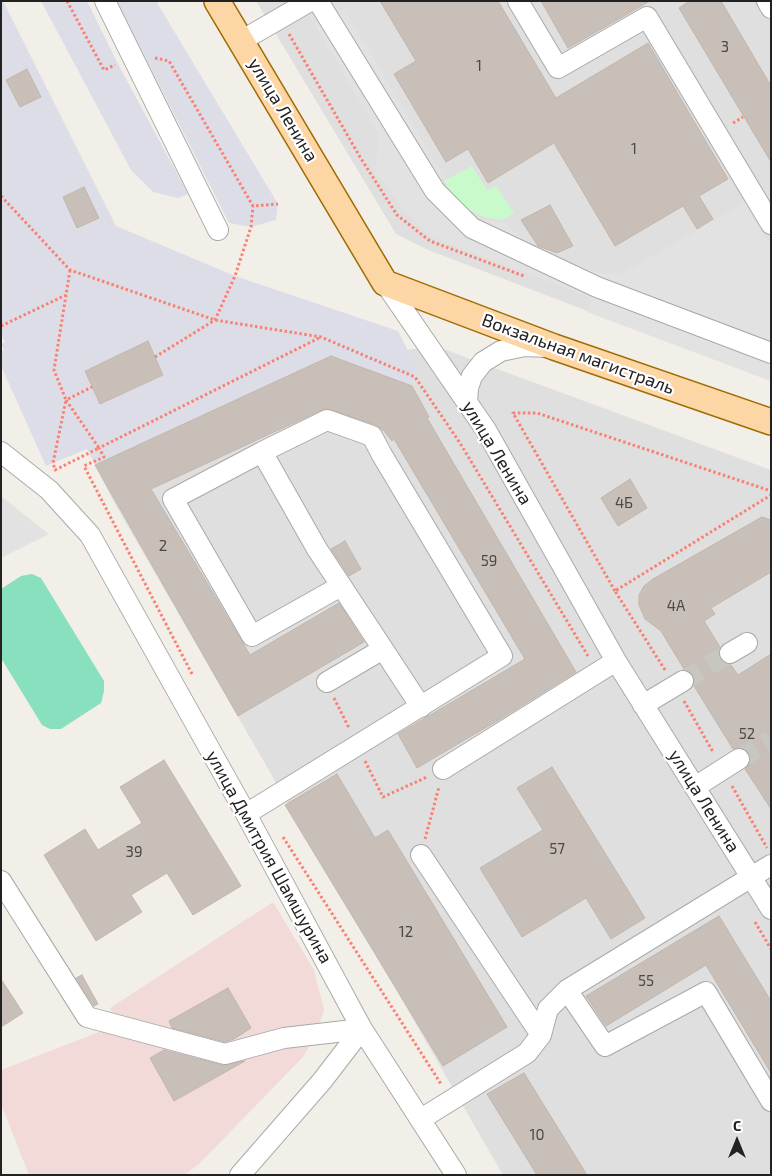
<!DOCTYPE html>
<html>
<head>
<meta charset="utf-8">
<style>
	body { margin:0 }
	#map { position:relative; width:772px; height:1176px; overflow:hidden; background:#f2efe9; font-family:"Exo 2",sans-serif }
	canvas { display:block }
	.frame { position:absolute; inset:0; border:2px solid #222; pointer-events:none }
	.north { position:absolute; left:712px; top:1116px; width:50px; height:50px; -webkit-text-stroke:4px #fff; paint-order:stroke; rotate:0deg; font-size:14px; font-weight:700; line-height:20px; text-align:center; color:#222 }
	.north::after { content:''; display:block; margin:auto; width:18px; height:22px; background:#222; clip-path:polygon(50% 0,100% 100%,50% 72%,0 100%) }
</style>
</head>
<body>
<div id="map">
<canvas width="772" height="1176"></canvas>
<div class="frame"></div>
<div class="north">С</div>
</div>
<script>
const context = document.querySelector('canvas').getContext('2d');
context.lineJoin = 'round';
function fillPath(path, color) { context.fillStyle = color; context.fill(path, 'evenodd'); }
const toPath = rows => new Path2D(rows.map(r => 'M' + r).join(''));
function stroke(path, color, width, dash) { context.strokeStyle = color; context.lineWidth = width; context.lineCap = dash ? 'butt' : 'round'; context.setLineDash(dash || []); context.stroke(path); }
function drawText(font, color, halo, rows, align = 'center') {
  context.font = font + ' "Exo 2",sans-serif'; context.lineWidth = 4.5; context.setLineDash([]); context.textBaseline = 'middle'; context.strokeStyle = halo; context.fillStyle = color; for (const [text, x, y, turn = 0] of rows) {
    context.save(); context.translate(x, y); context.rotate((+turn || 0) * Math.PI / 180); context.textAlign = isNaN(turn) ? turn : align; if (halo) context.strokeText(text, 0, 0); context.fillText(text, 0, 0); context.restore();
  }
}
fillPath(toPath([
	[256,1,771,1,771,381,428,250,396,234],
	[438,347,771,470,771,1175,503,1175,112,499,95,465,331,356]
]), '#e0dfdf');
fillPath(toPath([
	[273,902,314,970,324,1010,316,1034,303,1057,200,1163,185,1175,29,1175,1,1104,1,1070,117,1025,110,1008]
]), '#f2dad9');
fillPath(toPath([
	[472,166,487,190,496,186,514,213,503,220,484,217,462,207,444,181]
]), '#c8facc');
fillPath(toPath([
	[32,574,41,578,104,681,104,691,101,703,61,729,50,729,42,725,1,658,1,589,21,576]
]), '#88e0be');
fillPath(toPath([
	[344,9,445,178,440,181,459,209,482,220,504,223,537,251,603,274,623,273,746,202,771,244,771,381,587,312,592,298,430,236,406,213,375,172,379,135,315,25],
	[1,496,49,534,1,558]
]), '#e2e2e2');
fillPath(toPath([
	[1,1,3,1,116,226,235,276,398,331,416,367,412,386,331,356,95,465,87,449,46,466,1,366,1,352,4,350,1,344,5,342,1,333],
	[148,342,163,375,100,404,85,370],
	[41,1,87,1,118,64,188,194,178,198,153,192,131,170],
	[117,1,156,1,278,204,276,220,251,227,229,223]
]), '#dddde8');
const building = toPath([
	[380,1,498,1,556,98,648,43,728,179,699,196,713,219,697,229,683,206,615,246,554,143,488,183,468,149,446,162,394,74,416,61,380,1],
	[541,1,650,1,568,48,541,1],
	[689,1,721,1,771,86,771,162,679,8,689,1],
	[27,69,41,97,20,107,6,80,27,69],
	[84,187,99,218,77,228,63,197,84,187],
	[550,205,573,246,557,253,538,246,521,220,550,205],
	[148,341,163,375,100,404,85,371,148,341],
	[331,356,412,386,429,417,427,418,576,672,502,718,417,768,398,734,525,659,394,439,392,441,384,431,376,425,326,408,151,489,250,655,339,603,364,642,238,716,95,465,331,356],
	[630,479,647,508,618,526,601,498,630,479],
	[762,517,771,520,771,572,711,608,715,614,704,621,720,647,718,654,720,659,725,664,731,665,738,675,771,654,771,809,745,769,749,765,751,759,749,752,745,749,739,747,733,749,694,686,695,680,693,675,689,671,684,669,661,631,645,619,639,605,639,595,644,586,653,579,762,517],
	[345,541,361,569,349,576,331,549,345,541],
	[164,760,241,886,193,915,167,873,131,895,142,912,96,941,44,855,85,829,98,850,142,823,120,787,164,760],
	[552,767,645,918,611,939,586,898,522,937,480,868,543,830,517,788,552,767],
	[337,774,375,838,388,830,507,1027,443,1066,285,805,337,774],
	[719,916,771,1001,771,1073,706,965,606,1026,586,996,719,916],
	[82,975,98,1004,94,1006,76,978,82,975],
	[1,979,23,1013,1,1027,1,979],
	[228,988,251,1028,234,1039,225,1042,172,1028,169,1021,228,988],
	[164,1050,222,1065,245,1061,174,1101,150,1058,164,1050],
	[524,1073,587,1175,537,1175,487,1094,524,1073]
]);
fillPath(building, '#c7bfb8');
stroke(building, '#c4b6ab', 1);
stroke(toPath([
	[683,681,730,653],
	[739,759,771,740]
]), '#c8c6c1', 20, [20, 10]);
const minor = toPath([
	[105,1,218,230],
	[318,1,435,191,472,228,597,287,771,353],
	[518,1,558,68,647,17,771,224],
	[767,1,771,8],
	[241,41,310,1],
	[385,283,486,430,616,661,771,909],
	[467,403,468,388,472,376,483,362,501,351,525,346,547,347],
	[1,452,49,490,90,535,246,814,362,1029,456,1175],
	[341,586,252,636,173,499,262,452,317,549,383,649,421,707],
	[730,653,747,643],
	[327,682,383,649],
	[643,705,683,681],
	[443,769,616,661],
	[695,787,739,759],
	[246,814,502,656,382,455,372,436,327,420,262,452],
	[421,855,541,1035],
	[1,881,87,1017,225,1054,284,1038,362,1029],
	[567,990,605,1046,706,992,771,1101],
	[421,1119,527,1053,541,1035,548,1009,567,990,771,865],
	[240,1175,322,1081,362,1029]
]);
const major = toPath([
	[217,1,385,283,554,347,771,422]
]);
stroke(minor, '#a9a9a9', 22);
stroke(major, '#a06b00', 28);
stroke(toPath([
	[67,1,104,70,115,65],
	[289,34,360,157,397,215,430,241,524,276],
	[155,58,169,61,253,206,278,204],
	[733,123,743,117],
	[1,196,70,270,215,320,321,337,415,377,460,443,588,656],
	[70,270,54,370,66,400,53,463,55,470,99,448,66,400,92,387],
	[1,326,66,295],
	[155,357,215,320,235,276,251,227,253,206],
	[615,591,513,413,537,413,771,491],
	[665,670,615,591,771,495],
	[192,674,84,466,104,457,99,448,321,337],
	[334,698,349,728],
	[684,701,713,752],
	[365,761,383,797,427,777],
	[732,786,767,848],
	[283,837,441,1084],
	[425,839,439,787],
	[755,922,771,949]
]), '#fa8072', 3, [2.5, 2.5]);
stroke(minor, '#fff', 20);
stroke(major, '#fcd6a4', 25);
drawText('15px', '#4b4948', null, [
	["3",725,47],
	["1",479,66],
	["1",634,149],
	["4Б",624,503],
	["2",163,546],
	["59",489,561],
	["4А",676,606],
	["52",747,734],
	["57",557,849],
	["39",134,852],
	["12",406,932],
	["55",646,981],
	["10",537,1135]
]);
drawText('18px', '#222', '#fff', [
	["улица Ленина",283,110,59],
	["Вокзальная магистраль",578,354,20],
	["улица Ленина",497,453,59],
	["улица Ленина",704,801,58],
	["улица Дмитрия Шамшурина",269,857,61]
]);
</script>
</body>
</html>
